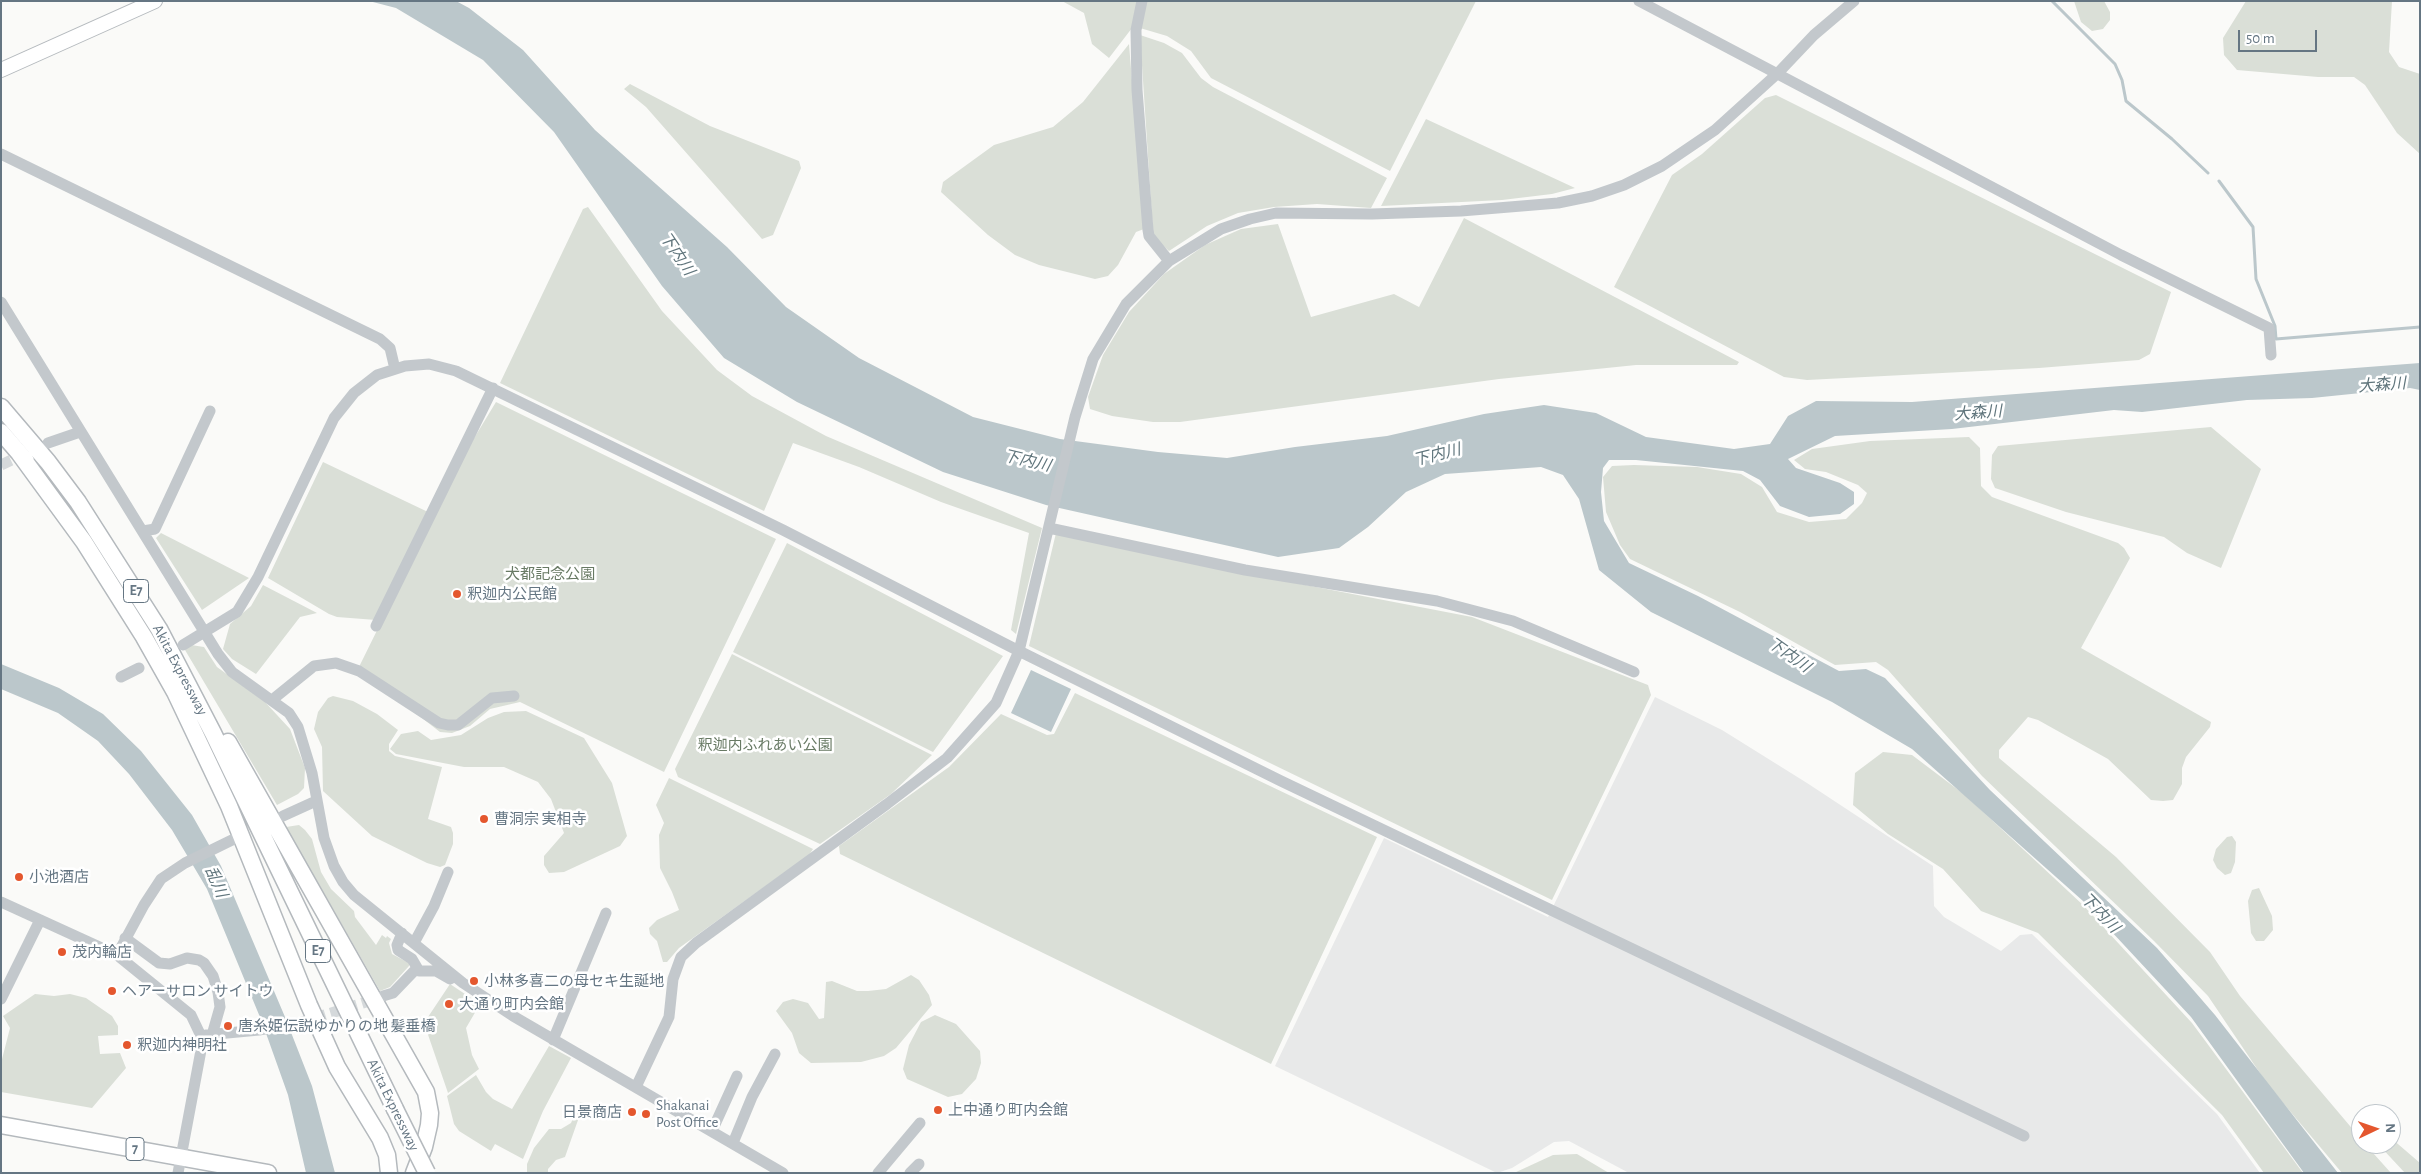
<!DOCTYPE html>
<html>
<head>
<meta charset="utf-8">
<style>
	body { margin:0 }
	#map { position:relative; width:2421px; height:1174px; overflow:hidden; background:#fafaf8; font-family:"Alegreya Sans",sans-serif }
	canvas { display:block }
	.frame { position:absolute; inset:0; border:2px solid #657683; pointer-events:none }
	.north { position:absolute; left:2351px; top:1104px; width:50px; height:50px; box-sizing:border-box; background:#fff; border:1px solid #c1c8cd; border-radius:50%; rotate:87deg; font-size:14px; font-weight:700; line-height:20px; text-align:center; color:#657683 }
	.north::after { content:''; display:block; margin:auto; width:18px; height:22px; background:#e4572e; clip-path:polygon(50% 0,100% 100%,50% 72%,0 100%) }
	.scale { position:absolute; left:2238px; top:30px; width:79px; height:22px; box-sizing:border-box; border:2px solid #657683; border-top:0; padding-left:6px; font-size:15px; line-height:18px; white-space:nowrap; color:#657683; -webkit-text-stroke:4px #fff; paint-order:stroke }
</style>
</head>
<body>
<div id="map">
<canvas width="2421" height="1174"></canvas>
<div class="frame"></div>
<div class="north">N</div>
<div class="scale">50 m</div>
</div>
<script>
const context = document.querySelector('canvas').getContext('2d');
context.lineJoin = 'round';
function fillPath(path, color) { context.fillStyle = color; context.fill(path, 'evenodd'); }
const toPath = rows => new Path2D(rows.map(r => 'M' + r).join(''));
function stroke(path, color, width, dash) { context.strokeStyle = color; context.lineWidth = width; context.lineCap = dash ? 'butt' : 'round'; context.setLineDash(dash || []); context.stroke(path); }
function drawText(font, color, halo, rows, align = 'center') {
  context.font = font + ' "Alegreya Sans","Noto Sans JP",sans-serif'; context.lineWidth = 5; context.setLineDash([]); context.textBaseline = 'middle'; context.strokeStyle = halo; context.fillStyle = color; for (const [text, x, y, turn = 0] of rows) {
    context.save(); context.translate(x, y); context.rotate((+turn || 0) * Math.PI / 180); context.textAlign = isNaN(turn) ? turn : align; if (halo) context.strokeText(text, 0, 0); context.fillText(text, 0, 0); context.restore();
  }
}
fillPath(toPath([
	[1655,697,1722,730,1807,783,1933,866,1934,906,1944,917,2001,951,2020,935,2032,934,2217,1114,2260,1173,1629,1173,1569,1141,1554,1142,1512,1168,1497,1173,1275,1066,1384,838,1548,917]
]), '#e8e9e9');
fillPath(toPath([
	[1062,1,1138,1,1132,28,1109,58,1092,44,1084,13],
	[1145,1,1476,1,1390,171,1211,78,1191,51,1167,36,1140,28],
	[2074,1,2104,1,2110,12,2110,20,2103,29,2092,31,2081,22],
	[2246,1,2392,1,2389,52,2399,67,2420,74,2420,154,2397,133,2365,85,2354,77,2318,77,2237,70,2224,55,2223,38],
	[1140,35,1164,43,1182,53,1201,78,1213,87,1387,178,1371,208,1317,204,1274,207,1238,213,1207,226,1169,251,1157,240,1153,232],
	[1129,44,1144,229,1136,232,1118,265,1108,276,1095,279,1039,265,1015,255,988,235,941,192,943,182,994,145,1053,127,1083,102],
	[630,84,710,126,799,161,801,168,773,235,762,239,646,107,624,89],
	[1776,95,2171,292,2150,354,2139,360,2039,368,1807,380,1784,377,1614,287,1672,175,1702,154,1765,98],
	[1426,119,1575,188,1552,194,1502,200,1381,206],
	[588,207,662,311,717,370,752,396,826,436,1042,528,1016,634,1011,630,1029,533,941,502,859,467,793,443,764,511,500,383,583,209],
	[1464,218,1739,362,1737,365,1636,365,1499,379,1180,422,1153,422,1112,416,1090,409,1088,397,1103,355,1129,312,1164,274,1205,245,1241,229,1278,224,1311,317,1394,294,1419,307],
	[496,402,776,539,664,772,520,702,490,709,470,726,452,733,440,732,396,698,356,673,462,458],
	[2211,427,2261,469,2221,568,2187,553,2164,537,2066,512,1995,488,1991,479,1992,455,1998,446],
	[1969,437,1980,448,1981,486,1992,497,2118,543,2124,548,2130,558,2081,648,2211,722,2210,727,2186,757,2182,768,2182,784,2173,800,2163,801,2151,800,2108,759,2038,720,2028,717,1999,750,1999,758,2116,857,2210,952,2240,996,2361,1139,2361,1144,2365,1144,2391,1173,2342,1173,2268,1085,2208,996,2154,941,1982,776,1888,670,1876,662,1835,665,1740,612,1630,559,1620,545,1606,512,1603,477,1612,466,1634,465,1697,467,1741,474,1762,487,1777,512,1809,522,1846,519,1862,503,1867,493,1858,485,1826,472,1805,469,1794,460,1812,449,1870,441],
	[323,462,428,512,376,620,337,617,329,614,268,578],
	[161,533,249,578,202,610,156,538],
	[1056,533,1264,577,1472,617,1648,685,1651,695,1552,900,1029,646],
	[787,543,1003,656,933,752,733,652],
	[263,585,317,613,300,617,256,674,232,659,223,649,230,624,251,606],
	[191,645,204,647,217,667,265,702,290,729,305,768,304,788,298,794,277,805,185,650],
	[732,654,932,755,891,794,820,844,678,777,675,769],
	[1075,693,1377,837,1271,1064,840,854,839,846,949,767,1001,714,1047,735,1054,734],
	[333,696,353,701,377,714,398,730,389,744,389,751,395,756,442,767,428,819,451,827,453,833,453,844,445,865,440,867,427,863,372,836,323,791,322,747,314,729,318,712,328,698],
	[526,711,584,738,612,783,627,836,620,846,564,872,549,873,544,865,544,856,564,833,551,799,538,782,504,767,464,767,396,754,390,749,401,734,418,731,431,740,461,735,488,718,504,712],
	[1883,752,1912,755,1965,795,2083,905,2192,1023,2303,1173,2264,1173,2222,1115,2038,933,1981,911,1943,869,1888,834,1853,805,1855,773],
	[669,778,813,849,809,855,679,948,667,962,663,962,657,941,650,934,649,928,657,920,679,910,672,892,660,868,659,835,664,823,656,805],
	[299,825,305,830,312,839,321,872,331,889,354,911,355,917,376,945,382,935,386,938,387,936,391,939,389,943,392,954,409,963,409,966,390,987,380,991,286,827],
	[2232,836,2236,842,2235,862,2231,873,2225,875,2217,868,2213,860,2216,849,2227,837],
	[2259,888,2272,916,2273,930,2264,941,2256,941,2251,933,2248,901,2252,890],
	[911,975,919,980,929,995,932,1005,896,1048,884,1056,861,1062,811,1063,799,1053,792,1033,776,1011,783,1002,793,999,808,1003,819,1019,824,1018,826,982,832,981,857,991,868,991,886,989],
	[450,984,480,1004,466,1028,472,1055,479,1069,448,1093,424,1023],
	[35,994,54,996,70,994,86,998,112,1016,118,1026,118,1035,98,1036,100,1054,120,1053,126,1068,92,1108,1,1092,1,1063,10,1028,3,1016],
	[935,1015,956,1024,980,1051,981,1063,976,1079,962,1094,948,1097,907,1079,903,1069,909,1045,921,1022],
	[549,1046,571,1058,543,1111,523,1159,495,1144,491,1151,459,1131,454,1124,447,1096,476,1075,486,1092,493,1099,512,1109],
	[580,1102,584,1103,565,1157,556,1160,548,1169,548,1173,527,1173,527,1164,534,1148,549,1129,561,1129,571,1123],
	[2391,1138,2420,1163,2420,1173,2405,1173,2378,1144,2391,1144],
	[1577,1154,1609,1173,1514,1173,1553,1155]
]), '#dadfd7');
fillPath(toPath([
	[369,1,456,1,469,8,523,50,595,130,727,247,786,307,859,358,973,417,1060,439,1158,452,1227,458,1295,447,1387,436,1484,414,1544,405,1596,413,1646,437,1734,449,1770,444,1788,416,1816,401,1912,402,2420,363,2420,390,2410,388,2312,398,2247,400,2142,412,2114,410,1952,429,1835,436,1788,459,1796,468,1840,483,1854,492,1854,504,1840,514,1809,517,1780,506,1760,480,1743,471,1636,460,1609,460,1603,468,1601,492,1604,521,1629,563,1698,596,1839,671,1866,669,1885,678,1990,790,2157,948,2215,1015,2338,1173,2304,1173,2191,1017,2083,901,1912,749,1832,702,1651,612,1599,570,1579,499,1563,475,1541,467,1445,474,1406,492,1368,527,1339,548,1278,557,1046,505,943,472,797,402,724,358,662,286,554,132,483,60,396,8],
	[1,664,59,688,103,714,141,751,192,815,221,866,285,1017,312,1086,335,1173,306,1173,288,1095,262,1022,207,889,172,830,129,774,98,741,58,713,1,689],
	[1031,670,1071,689,1051,732,1011,713]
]), '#bbc7cb');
stroke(toPath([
	[2052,1,2115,64,2122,80,2126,101,2172,139,2208,173],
	[2219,181,2253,227,2256,279,2275,326,2276,339,2420,327]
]), '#bbc7cb', 3);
stroke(toPath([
	[1,465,26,453],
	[299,1023,379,998]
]), '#d5d9db', 11, [11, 5.5]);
const major = toPath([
	[1,70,155,1]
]);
const highway = toPath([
	[1,407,48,462,78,502,159,629,213,733,395,1109],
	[1,432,26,461],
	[19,453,84,542,144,637,175,692,229,806,309,1005,337,1067,380,1138,387,1155,389,1173],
	[228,742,426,1092,430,1113,429,1125,424,1147,414,1173],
	[1,1125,268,1173]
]);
stroke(major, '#b5babe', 16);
stroke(highway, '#b4b9bd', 19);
stroke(toPath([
	[1142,1,1136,30,1137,90,1148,230,1149,236,1169,261],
	[1639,1,2121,255,2269,328,2271,355],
	[1,154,380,339,390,348,395,369],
	[1,302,218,654,232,672,289,713,298,727,312,773,324,838,334,866,343,882,354,895,463,983,513,1016,783,1173],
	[48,443,80,432],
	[1049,528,1245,570,1437,601,1513,621,1634,672],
	[143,531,155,529,210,411],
	[376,626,493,388],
	[183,645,237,612,258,577,334,418,354,393,377,375,405,366,429,364,456,371,783,530,1019,651,1281,781,2024,1136],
	[121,677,139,668],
	[272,700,314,666,336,663,359,671,439,723,448,725,458,725,492,698,514,696],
	[283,816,316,801],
	[1,902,117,955,191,1015,201,1036,202,1045,178,1173],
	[402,933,397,945,398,950,412,959,419,971,436,971,450,979],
	[125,938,159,963,170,964,187,958,199,960,204,963,213,976,218,992,220,1007,212,1035],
	[414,943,434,906,448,872],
	[117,955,144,905,161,879,185,863,232,840],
	[383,996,393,993,417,968],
	[1,999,40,920],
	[206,1035,259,1030,299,1023],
	[553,1040,606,913],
	[636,1087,669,1017,673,979,681,957,696,943,887,804,947,758,996,703,1019,651,1075,417,1093,359,1126,304,1169,261,1221,229,1250,219,1276,213,1372,214,1461,211,1558,203,1592,196,1624,185,1662,166,1715,130,1778,73,1814,35,1854,1],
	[712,1131,737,1076],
	[733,1143,752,1097,775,1054],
	[878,1173,920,1123],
	[910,1173,919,1164]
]), '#c3c8cc', 11);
stroke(major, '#fff', 14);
stroke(highway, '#fff', 16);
const highwayBridge = toPath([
	[395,1109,427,1173]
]);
stroke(highwayBridge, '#b4b9bd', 19, []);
stroke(highwayBridge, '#fff', 16);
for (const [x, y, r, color] of [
	[457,594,5,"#e4572e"],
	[484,819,5,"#e4572e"],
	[19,877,5,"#e4572e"],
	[62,952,5,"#e4572e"],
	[474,981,5,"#e4572e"],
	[112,991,5,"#e4572e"],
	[449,1004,5,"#e4572e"],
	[228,1026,5,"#e4572e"],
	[127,1045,5,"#e4572e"],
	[938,1110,5,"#e4572e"],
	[632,1112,5,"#e4572e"],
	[646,1114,5,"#e4572e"]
]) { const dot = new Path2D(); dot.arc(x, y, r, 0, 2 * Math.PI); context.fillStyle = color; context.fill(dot); stroke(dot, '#fff', 2); }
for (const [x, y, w] of [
	[136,591,25],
	[318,951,25],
	[135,1149,18]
]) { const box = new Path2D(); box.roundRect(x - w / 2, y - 11.5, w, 23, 4); context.fillStyle = '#fff'; context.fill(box); stroke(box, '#657683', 1); }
drawText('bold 14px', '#657683', null, [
	["E7",136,591],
	["E7",318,951],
	["7",135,1149]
]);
drawText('15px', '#687a64', '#fff', [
	["犬都記念公園",550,574],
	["釈迦内ふれあい公園",765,745]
]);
drawText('15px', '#657683', '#fff', [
	["釈迦内公民館",467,594],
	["曹洞宗 実相寺",494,819],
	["小池酒店",29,877],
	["茂内輪店",72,952],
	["小林多喜二の母セキ生誕地",484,981],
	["ヘアーサロン サイトウ",122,991],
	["大通り町内会館",459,1004],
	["唐糸姫伝説ゆかりの地 髪垂橋",238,1026],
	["釈迦内神明社",137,1045],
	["Shakanai",656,1105],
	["Post Office",656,1122],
	["上中通り町内会館",948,1110],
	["日景商店",622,1112,"right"]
], 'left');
drawText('15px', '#657683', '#fff', [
	["Akita Expressway",180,670,62],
	["Akita Expressway",393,1105,64]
]);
drawText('italic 16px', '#60757c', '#fff', [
	["下内川",677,254,56],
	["大森川",2382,385,-4],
	["大森川",1978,413,-4],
	["下内川",1437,455,-14],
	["下内川",1027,461,13],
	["下内川",1789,655,35],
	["乱川",216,882,66],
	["下内川",2100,913,46]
]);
</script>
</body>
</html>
